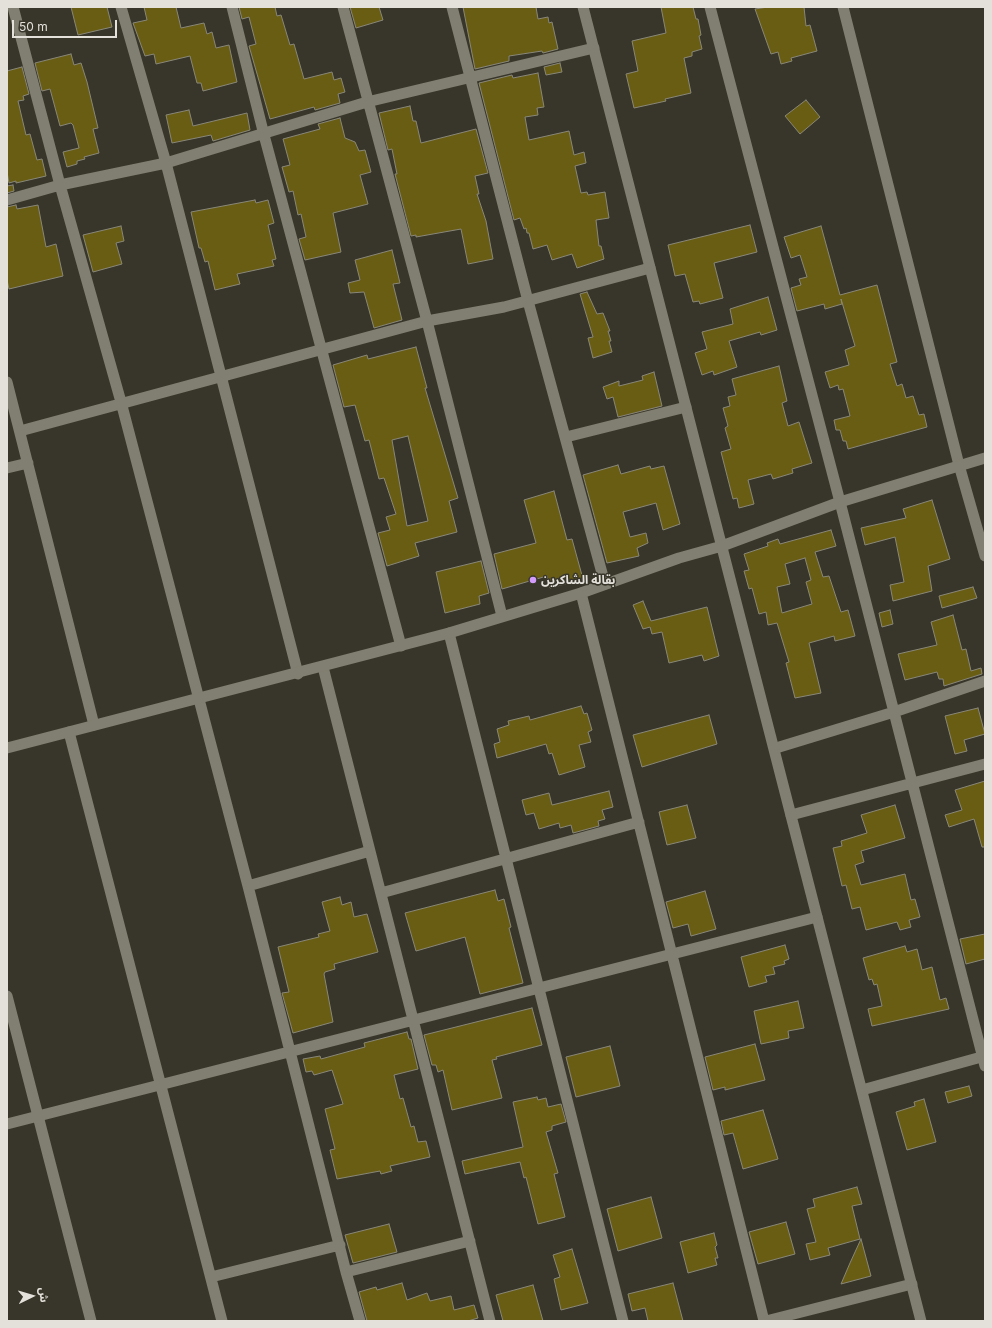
<!DOCTYPE html>
<html>
<head>
<meta charset="utf-8">
<style>
	body { margin:0 }
	#map { position:relative; width:992px; height:1328px; overflow:hidden; background:#38362a; font-family:Inter,"Noto Sans Arabic",sans-serif }
	canvas { display:block }
	.frame { position:absolute; inset:0; border:8px solid #e3e1da; pointer-events:none }
	.north { position:absolute; left:12px; top:1276px; width:40px; height:40px; -webkit-text-stroke:3px #38362a; paint-order:stroke; rotate:85deg; font-size:11px; font-weight:700; line-height:16px; text-align:center; color:#e3e1da }
	.north::after { content:''; display:block; margin:auto; width:14px; height:18px; background:#e3e1da; clip-path:polygon(50% 0,100% 100%,50% 72%,0 100%) }
	.scale { position:absolute; left:12px; top:20px; width:105px; height:18px; box-sizing:border-box; border:2px solid #e3e1da; border-top:0; padding-left:5px; font-size:12px; line-height:14px; white-space:nowrap; color:#e3e1da; -webkit-text-stroke:3px #38362a; paint-order:stroke }
</style>
</head>
<body>
<div id="map">
<canvas width="992" height="1328"></canvas>
<div class="frame"></div>
<div class="north">ش</div>
<div class="scale">50 m</div>
</div>
<script>
const context = document.querySelector('canvas').getContext('2d');
context.lineJoin = 'round';
function fillPath(path, color) { context.fillStyle = color; context.fill(path, 'evenodd'); }
const toPath = rows => new Path2D(rows.map(r => 'M' + r).join(''));
function stroke(path, color, width, dash) { context.strokeStyle = color; context.lineWidth = width; context.lineCap = dash ? 'butt' : 'round'; context.setLineDash(dash || []); context.stroke(path); }
function drawText(font, color, halo, rows, align = 'center') {
  context.font = font + ' Inter,"Noto Sans Arabic",sans-serif'; context.lineWidth = 3; context.setLineDash([]); context.textBaseline = 'middle'; context.strokeStyle = halo; context.fillStyle = color; for (const [text, x, y, turn = 0] of rows) {
    context.save(); context.translate(x, y); context.rotate((+turn || 0) * Math.PI / 180); context.textAlign = isNaN(turn) ? turn : align; if (halo) context.strokeText(text, 0, 0); context.fillText(text, 0, 0); context.restore();
  }
}
const building = toPath([
	[71,7,107,7,112,27,78,35,71,7],
	[144,7,176,7,181,28,204,23,207,34,212,32,216,48,229,45,237,82,203,91,201,83,197,83,190,56,156,64,154,54,145,56,133,23,147,20,144,7],
	[239,7,275,7,277,16,281,15,290,45,294,44,304,79,332,72,334,80,341,78,345,92,338,94,340,103,315,110,314,107,270,119,249,46,256,44,249,17,242,19,239,7],
	[350,7,379,7,383,20,356,28,350,7],
	[463,7,536,7,538,19,548,17,549,23,552,22,558,49,543,53,542,51,509,56,509,61,475,69,463,7],
	[661,7,693,7,696,19,698,19,701,35,699,36,702,49,692,52,692,56,684,58,691,93,665,99,666,101,634,108,626,74,638,71,632,41,666,33,661,7],
	[768,7,804,7,806,26,810,25,817,51,791,58,792,61,781,64,778,52,771,54,755,9,768,7],
	[71,54,74,65,81,63,87,82,98,128,93,129,99,153,84,157,85,159,77,161,77,164,67,167,63,152,79,148,73,125,71,123,60,126,50,89,42,91,35,63,71,54],
	[560,63,562,72,546,75,544,67,560,63],
	[22,67,29,94,23,96,24,100,18,101,26,135,30,134,37,160,42,159,46,176,16,183,16,181,9,183,7,172,7,71,22,67],
	[538,73,544,107,537,108,538,115,525,117,529,140,569,131,574,155,584,152,586,163,575,166,581,193,587,192,588,195,605,192,609,218,596,220,599,246,601,246,604,259,577,268,572,254,552,260,547,245,533,249,529,233,527,233,526,228,524,229,520,218,514,220,479,83,512,75,513,78,538,73],
	[806,100,820,117,800,134,785,116,806,100],
	[410,106,413,121,416,121,421,143,476,129,488,173,475,176,479,194,477,194,486,221,493,259,468,264,461,229,416,237,416,235,411,236,395,174,397,174,392,149,388,150,379,113,410,106],
	[189,110,193,126,247,113,250,130,213,141,211,135,172,143,166,115,189,110],
	[340,118,345,138,355,142,359,151,365,150,371,172,360,175,368,204,333,213,341,252,305,260,299,239,306,237,301,214,298,215,293,191,289,192,282,167,290,165,283,139,320,129,318,124,340,118],
	[13,185,14,191,7,193,7,186,13,185],
	[255,200,256,203,268,200,274,223,268,225,276,259,272,260,274,266,237,274,240,284,215,290,208,261,205,262,201,248,199,248,191,212,255,200],
	[16,205,17,209,38,205,46,247,56,244,63,276,9,289,7,280,7,207,16,205],
	[750,225,757,252,714,263,723,298,700,304,699,301,693,302,685,274,675,276,668,245,750,225],
	[121,226,124,241,116,243,122,264,93,272,83,235,121,226],
	[821,226,840,295,877,285,897,362,890,364,897,386,902,384,906,398,913,396,919,415,924,414,927,427,848,449,846,441,843,441,840,430,836,430,834,420,850,416,843,389,839,390,838,385,830,388,825,372,849,365,845,350,855,346,841,299,842,304,825,309,824,304,797,311,791,288,801,285,799,279,807,277,800,255,791,258,784,237,821,226],
	[392,250,400,283,393,284,402,320,374,328,364,292,350,293,348,283,360,280,355,260,392,250],
	[587,292,597,314,603,313,610,331,608,331,611,341,609,341,612,352,593,358,588,338,593,337,580,294,587,292],
	[768,297,777,330,761,335,760,332,729,341,737,367,714,375,713,371,702,375,695,353,707,349,702,332,733,324,730,309,768,297],
	[416,347,427,388,425,388,458,498,449,501,457,532,415,543,419,556,387,566,378,533,390,530,386,517,396,514,384,478,379,479,369,440,365,441,355,405,344,407,333,365,367,355,368,359,416,347],
	[408,436,428,521,407,526,392,440,408,436],
	[779,366,787,401,782,403,788,426,799,422,812,463,792,469,793,473,773,479,771,474,748,480,754,504,739,508,737,498,733,499,721,452,731,449,725,428,728,426,723,408,730,406,728,397,736,395,732,379,779,366],
	[654,372,662,406,618,417,613,397,607,399,603,387,619,381,619,386,643,380,642,376,654,372],
	[618,465,621,474,650,466,651,469,664,466,680,524,663,530,656,503,623,512,630,537,646,533,648,543,637,548,639,556,607,563,583,475,618,465],
	[554,491,567,540,572,539,583,579,550,588,547,576,502,589,494,554,536,543,524,500,554,491],
	[932,500,950,559,928,566,932,591,893,601,890,585,904,582,895,537,865,545,861,528,906,518,903,509,932,500],
	[831,530,836,546,815,552,823,577,829,576,841,612,848,610,855,636,835,641,834,636,809,643,821,693,795,698,786,663,789,662,777,623,768,625,766,612,759,614,752,588,749,589,744,571,749,570,744,554,768,546,767,543,778,539,780,544,831,530],
	[805,558,811,580,806,582,812,604,782,613,777,587,790,584,785,564,805,558],
	[481,561,489,593,479,596,480,604,445,613,436,572,481,561],
	[973,587,977,598,942,608,939,596,973,587],
	[643,601,651,621,707,607,719,656,704,661,702,655,669,663,662,632,652,634,650,627,643,629,633,605,643,601],
	[890,610,893,624,882,627,879,613,890,610],
	[953,615,962,650,966,649,971,671,981,668,982,674,944,686,943,679,939,679,937,672,905,680,898,654,937,645,931,622,953,615],
	[581,706,584,714,587,713,592,730,588,732,591,742,579,745,585,767,559,775,552,753,549,754,546,744,497,758,494,744,500,742,497,729,509,725,508,721,529,716,530,720,581,706],
	[978,708,985,734,964,740,967,751,955,754,945,716,978,708],
	[709,715,717,744,642,767,633,735,709,715],
	[985,781,985,847,982,847,974,819,949,827,945,815,962,810,955,790,985,781],
	[609,791,613,807,602,810,605,819,598,821,599,826,573,833,571,825,560,828,559,823,539,829,534,813,526,815,522,800,549,793,552,805,609,791],
	[687,805,696,838,667,845,659,812,687,805],
	[895,805,905,838,861,851,864,862,855,865,861,885,905,874,911,900,915,899,920,917,909,920,911,927,900,930,897,922,866,930,860,907,852,909,846,885,842,886,833,848,842,846,841,841,867,833,861,815,895,805],
	[495,890,498,901,504,899,511,927,509,928,523,983,480,994,465,937,416,951,405,913,495,890],
	[705,891,716,929,691,936,688,924,673,928,666,902,705,891],
	[340,897,342,905,351,902,354,917,367,914,378,952,334,964,335,969,325,972,324,974,333,1022,293,1033,282,993,289,992,278,947,319,937,318,934,330,931,322,902,340,897],
	[985,934,985,959,966,964,960,939,985,934],
	[785,945,789,959,784,961,785,964,773,967,775,974,765,976,767,982,749,987,741,957,785,945],
	[905,946,907,952,917,949,922,970,932,967,940,1000,946,998,949,1009,872,1026,868,1009,882,1006,877,984,874,985,872,979,869,980,863,958,905,946],
	[798,1001,804,1028,788,1031,789,1038,761,1044,754,1011,798,1001],
	[532,1008,542,1045,496,1057,497,1059,492,1060,502,1098,452,1110,443,1070,438,1072,436,1065,432,1065,424,1035,532,1008],
	[407,1032,409,1039,411,1039,418,1069,394,1075,400,1099,403,1098,411,1127,414,1126,418,1142,426,1141,430,1157,390,1166,392,1171,381,1174,380,1171,337,1179,330,1150,335,1149,325,1109,343,1104,332,1070,314,1075,312,1071,306,1072,303,1059,320,1056,321,1059,365,1047,364,1043,407,1032],
	[755,1044,765,1080,725,1090,725,1087,713,1090,705,1057,755,1044],
	[610,1046,620,1086,576,1097,566,1057,610,1046],
	[969,1086,972,1096,948,1103,945,1092,969,1086],
	[537,1097,538,1100,546,1098,548,1107,561,1104,566,1122,552,1126,552,1130,546,1132,558,1173,554,1174,565,1217,538,1224,526,1177,524,1178,520,1162,465,1174,462,1161,523,1147,513,1102,537,1097],
	[924,1099,936,1142,907,1150,896,1112,915,1106,914,1102,924,1099],
	[763,1110,778,1159,743,1169,733,1133,724,1135,721,1121,763,1110],
	[857,1187,862,1204,852,1206,860,1239,828,1248,830,1255,810,1260,806,1244,816,1242,807,1209,815,1207,813,1199,857,1187],
	[651,1197,662,1238,618,1251,607,1209,651,1197],
	[786,1222,795,1254,758,1264,749,1232,786,1222],
	[389,1224,397,1252,353,1263,345,1235,389,1224],
	[714,1233,717,1245,715,1247,718,1258,715,1258,717,1265,688,1273,680,1242,714,1233],
	[861,1239,871,1276,841,1284,850,1263,861,1239],
	[572,1249,588,1303,561,1310,554,1279,560,1277,553,1255,572,1249],
	[402,1283,407,1300,427,1293,430,1301,451,1296,454,1310,474,1305,478,1318,468,1321,367,1321,359,1292,376,1287,377,1290,402,1283],
	[673,1283,683,1321,648,1321,645,1308,632,1311,628,1294,673,1283],
	[533,1285,543,1321,503,1321,496,1295,533,1285]
]);
fillPath(building, '#695d14');
stroke(building, '#898779', 1);
stroke(toPath([
	[13,7,60,185,121,402,248,886,346,1272,360,1321],
	[121,7,166,163,298,674],
	[232,7,264,135,401,646],
	[343,7,427,321,502,616],
	[452,7,528,301,605,584],
	[710,7,840,502,985,1066],
	[843,7,959,465,985,556],
	[7,200,60,185,166,163,367,102,594,48],
	[7,382,94,725],
	[20,431,427,321,504,307,650,268],
	[566,437,686,407],
	[7,468,28,463],
	[581,593,764,1321],
	[449,633,623,1321],
	[323,667,490,1321],
	[69,732,222,1321],
	[776,748,894,712,985,681],
	[791,815,985,764],
	[248,886,370,851],
	[381,893,639,822],
	[7,996,91,1321],
	[862,1090,985,1056],
	[7,1124,817,917],
	[346,1272,470,1241],
	[211,1277,340,1245],
	[766,1321,912,1284]
]), '#817f71', 11);
stroke(toPath([
	[583,7,921,1321],
	[7,748,449,633,581,593,679,558,722,546,840,502,985,458]
]), '#817f71', 11);
for (const [x, y, r, color] of [
	[533,580,4,"#d39cfc"]
]) { const dot = new Path2D(); dot.arc(x, y, r, 0, 2 * Math.PI); context.fillStyle = color; context.fill(dot); stroke(dot, '#38362a', 1.5); }
drawText('bold 12px', '#e3e1da', '#38362a', [
	["بقالة الشاكرين",541,580]
], 'left');
</script>
</body>
</html>
